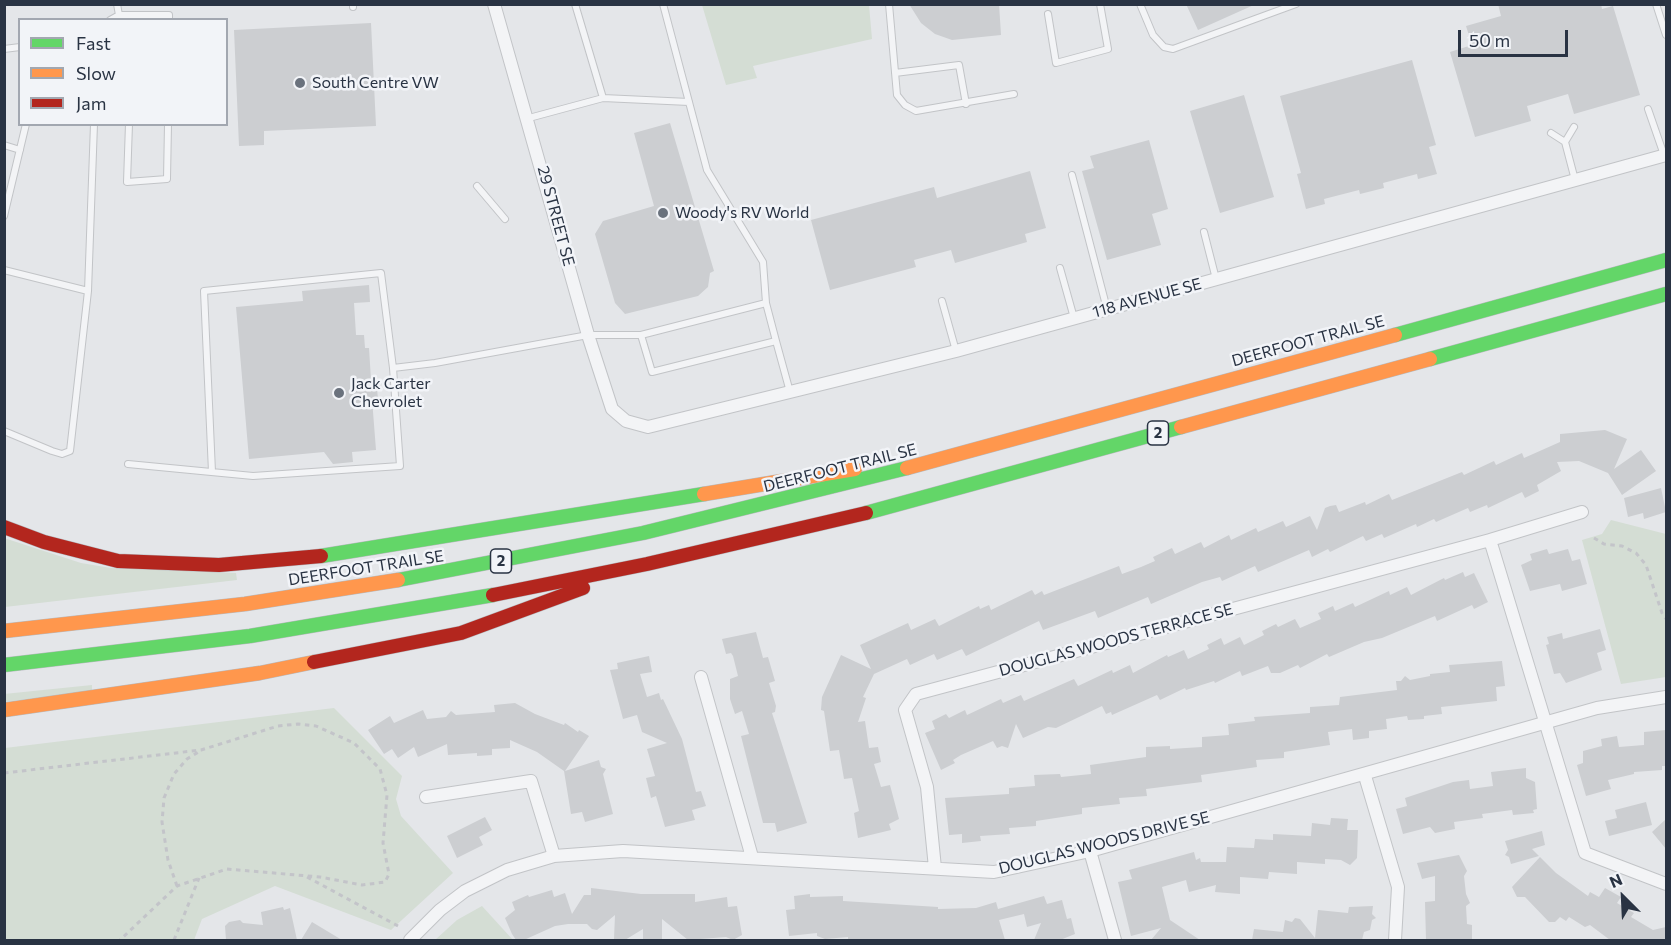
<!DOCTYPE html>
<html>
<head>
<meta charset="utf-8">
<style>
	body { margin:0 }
	#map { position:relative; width:1671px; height:945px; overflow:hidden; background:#e4e6e9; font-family:Commissioner,sans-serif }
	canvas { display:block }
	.frame { position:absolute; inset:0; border:6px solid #293343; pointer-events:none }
	.legend { position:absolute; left:18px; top:18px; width:210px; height:108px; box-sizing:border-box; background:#f2f4f8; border:2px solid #a2a7b0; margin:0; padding:8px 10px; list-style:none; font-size:18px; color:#293343 }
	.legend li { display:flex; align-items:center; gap:12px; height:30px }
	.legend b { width:30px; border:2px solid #a2a7b0 }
	.north { position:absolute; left:1593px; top:867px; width:60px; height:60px; -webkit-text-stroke:4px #f2f4f8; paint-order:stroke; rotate:336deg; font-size:16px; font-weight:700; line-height:24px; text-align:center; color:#293343 }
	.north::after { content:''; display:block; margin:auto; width:21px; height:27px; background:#293343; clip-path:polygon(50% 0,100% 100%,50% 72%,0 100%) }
	.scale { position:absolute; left:1458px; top:30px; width:110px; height:27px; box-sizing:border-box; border:3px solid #293343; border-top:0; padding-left:8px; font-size:18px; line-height:21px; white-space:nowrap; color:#293343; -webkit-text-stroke:4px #f2f4f8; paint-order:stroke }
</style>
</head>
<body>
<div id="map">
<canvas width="1671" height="945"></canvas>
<div class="frame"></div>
<ul class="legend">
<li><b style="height:8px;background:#63d668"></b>Fast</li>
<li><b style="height:8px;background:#ff974d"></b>Slow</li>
<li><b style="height:8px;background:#b3261e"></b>Jam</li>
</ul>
<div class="north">N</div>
<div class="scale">50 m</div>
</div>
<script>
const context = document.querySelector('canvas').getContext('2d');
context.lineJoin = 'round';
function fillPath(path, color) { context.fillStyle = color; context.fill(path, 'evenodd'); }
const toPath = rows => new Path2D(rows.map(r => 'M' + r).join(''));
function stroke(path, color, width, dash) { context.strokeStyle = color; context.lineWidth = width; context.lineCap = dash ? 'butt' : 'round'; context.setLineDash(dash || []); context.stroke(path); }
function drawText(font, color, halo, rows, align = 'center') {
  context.font = font + ' Commissioner,sans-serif'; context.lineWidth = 5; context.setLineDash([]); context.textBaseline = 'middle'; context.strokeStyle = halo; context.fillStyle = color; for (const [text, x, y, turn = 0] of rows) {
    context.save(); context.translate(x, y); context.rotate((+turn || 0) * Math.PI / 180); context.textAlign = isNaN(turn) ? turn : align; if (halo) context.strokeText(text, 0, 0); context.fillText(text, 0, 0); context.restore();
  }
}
fillPath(toPath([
	[702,5,869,5,872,39,753,66,757,78,726,85],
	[1611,520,1666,534,1666,677,1621,684,1582,540,1602,534],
	[4,538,81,563,111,568,236,573,237,580,5,607],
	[92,685,92,691,5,702,4,694],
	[334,708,402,776,396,799,401,816,453,873,391,930,275,886,202,919,194,940,5,940,5,748],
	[482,906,513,940,435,940,457,920]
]), '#d4ddd4');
fillPath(toPath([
	[909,4,999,4,1001,35,952,40,935,34,921,23],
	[1186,4,1256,4,1198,30],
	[1498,4,1601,4,1602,9,1613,6,1640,95,1574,114,1568,94,1527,106,1531,121,1475,137,1450,52,1472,45,1466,26,1501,16],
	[371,23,376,126,264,131,264,145,239,146,234,30],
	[1412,60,1436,145,1429,147,1437,174,1418,179,1417,174,1383,183,1384,188,1360,194,1359,190,1324,199,1325,204,1306,209,1297,174,1301,173,1280,96],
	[1244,95,1274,197,1220,213,1190,111],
	[670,123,714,271,710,273,708,287,698,296,625,314,615,303,595,234,603,221,654,206,634,133],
	[1149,140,1168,209,1152,214,1161,245,1107,260,1082,171,1094,168,1090,156],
	[1030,171,1046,228,1025,234,1027,242,955,263,951,250,914,260,916,267,830,290,811,220,934,187,937,198],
	[369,285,370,302,354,303,356,335,364,335,365,348,369,348,371,380,376,379,378,399,372,399,376,450,352,452,353,462,333,464,324,452,249,459,236,307,303,301,302,291],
	[1605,430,1627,439,1614,469,1641,450,1656,471,1622,495,1608,473,1579,461,1557,462,1561,471,1537,485,1539,491,1525,498,1522,492,1488,508,1487,505,1470,512,1468,508,1436,522,1434,519,1417,527,1416,524,1384,538,1382,534,1366,541,1363,536,1330,552,1328,549,1312,557,1309,550,1258,572,1255,566,1222,581,1220,577,1202,582,1151,604,1148,597,1098,618,1095,611,1043,630,1039,621,966,656,962,649,937,660,934,654,910,665,907,659,874,674,863,697,866,698,858,722,865,721,869,748,878,747,881,762,874,764,881,787,890,785,899,819,889,824,891,830,858,838,854,813,859,811,852,778,844,779,839,750,830,751,824,711,821,710,822,697,841,655,871,669,860,645,908,623,911,630,935,619,939,626,979,606,980,609,989,605,991,610,1032,590,1035,595,1042,591,1044,595,1119,566,1122,574,1141,567,1155,561,1153,557,1172,548,1175,554,1201,542,1204,548,1229,535,1231,540,1256,528,1258,532,1283,521,1286,527,1310,516,1317,530,1325,508,1330,506,1336,505,1339,512,1365,502,1366,505,1389,494,1392,500,1462,472,1464,475,1494,461,1496,465,1522,453,1524,458,1560,442,1560,434],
	[1661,488,1666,512,1644,519,1643,513,1628,517,1624,498],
	[1547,549,1549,554,1568,549,1572,561,1580,559,1587,584,1562,591,1560,584,1530,591,1521,565,1532,560,1530,554],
	[1463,572,1465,577,1474,573,1488,602,1474,609,1472,605,1437,621,1435,616,1382,638,1364,642,1329,657,1327,654,1300,668,1298,665,1280,673,1271,673,1268,666,1242,676,1240,671,1215,683,1214,681,1186,690,1185,688,1160,700,1157,695,1112,715,1111,712,1106,714,1102,706,1056,728,1048,727,1023,738,1016,724,1008,748,1002,746,997,748,993,741,961,755,953,760,955,763,941,770,925,733,935,729,932,721,946,714,949,718,965,710,967,715,1001,699,1003,703,1021,695,1024,701,1074,679,1078,686,1112,670,1113,673,1130,665,1133,673,1167,655,1168,657,1184,650,1188,659,1209,649,1207,645,1221,638,1224,645,1240,637,1244,645,1264,635,1262,631,1276,624,1278,627,1295,619,1300,628,1321,619,1318,613,1333,606,1335,611,1353,603,1355,607,1389,591,1390,595,1407,587,1411,595,1444,578,1445,580],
	[1600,629,1606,650,1597,653,1602,670,1566,683,1560,673,1554,674,1546,645,1549,644,1547,637,1562,633,1563,639],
	[756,632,763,658,768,657,775,681,769,683,776,706,775,712,772,713,807,823,777,832,775,823,763,823,741,736,749,734,742,711,735,714,730,699,730,679,738,676,733,656,731,653,726,654,722,639],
	[649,656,652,672,640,674,647,697,659,693,661,700,663,699,682,739,696,792,701,791,706,806,692,810,695,820,665,827,656,796,651,798,646,778,655,776,647,749,667,743,642,732,637,715,623,719,610,670,618,669,617,663],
	[1502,661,1505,686,1496,687,1497,701,1441,707,1442,714,1424,716,1424,719,1408,720,1407,716,1386,719,1387,729,1369,731,1369,738,1353,740,1352,729,1328,732,1330,745,1284,752,1284,758,1256,760,1257,767,1201,775,1202,782,1146,789,1147,796,1119,798,1120,804,1082,808,1082,814,1036,821,1036,826,1009,828,1010,834,980,836,981,841,962,843,962,834,949,835,945,798,1009,794,1009,788,1035,786,1034,775,1060,774,1061,777,1091,774,1090,765,1146,757,1146,747,1170,746,1170,749,1202,747,1202,737,1229,735,1228,724,1255,721,1254,717,1310,713,1310,707,1339,705,1340,697,1397,690,1396,681,1401,681,1405,676,1410,680,1430,676,1430,674,1450,672,1449,665],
	[515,703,535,714,564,725,565,723,578,732,579,730,589,736,565,771,599,760,601,767,606,769,603,774,613,814,585,822,582,812,571,814,564,771,537,752,510,740,510,748,492,749,492,755,477,756,477,753,448,755,447,744,418,757,414,747,398,758,392,749,384,754,368,730,390,716,394,723,423,710,427,719,446,717,451,711,456,715,495,712,494,705],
	[1666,730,1666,766,1662,766,1662,770,1634,772,1634,774,1608,780,1611,789,1586,796,1577,765,1583,763,1583,751,1602,746,1601,739,1617,736,1619,747,1644,745,1644,732],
	[1526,768,1526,778,1535,782,1537,809,1533,810,1534,813,1513,815,1512,810,1482,814,1483,818,1454,822,1455,829,1435,833,1430,827,1403,834,1396,809,1407,806,1405,798,1453,782,1469,780,1470,789,1493,786,1491,772],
	[1646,802,1652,825,1609,836,1605,821,1617,818,1615,810],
	[485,817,492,830,479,837,483,845,457,858,447,836],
	[1331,818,1348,819,1347,830,1358,830,1357,858,1350,865,1341,860,1325,859,1325,864,1297,862,1297,874,1269,872,1268,879,1240,877,1240,894,1215,892,1216,885,1189,892,1186,880,1162,887,1170,920,1200,940,1151,940,1161,928,1131,936,1118,882,1132,879,1129,870,1194,852,1196,860,1200,858,1201,862,1226,862,1227,847,1254,848,1255,839,1273,840,1273,834,1311,836,1312,823,1330,825],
	[1666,819,1666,849,1652,832],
	[1542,831,1545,845,1532,849,1539,856,1511,864,1509,857,1505,855,1508,850,1505,841],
	[1459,855,1467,871,1464,876,1466,894,1470,903,1466,906,1467,924,1472,925,1472,940,1426,940,1425,902,1435,901,1435,876,1422,879,1417,863],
	[1540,857,1556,873,1588,896,1590,892,1599,897,1605,888,1621,897,1617,903,1634,913,1631,917,1653,930,1666,927,1666,940,1610,940,1590,925,1585,927,1569,917,1566,921,1560,917,1555,922,1549,922,1525,897,1517,897,1512,887],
	[591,888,641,894,695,894,695,902,727,897,728,907,737,906,742,935,733,940,726,937,688,940,662,919,662,940,643,940,643,929,625,940,614,939,615,915,597,930,592,929,587,924,568,924,555,926,524,940,516,940,512,934,505,918,515,910,512,902,528,895,529,897,552,890,554,897,565,893,572,914,584,895,591,895],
	[810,894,810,897,843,896,843,901,938,907,938,909,976,908,996,902,998,909,1044,896,1047,904,1062,900,1067,919,1071,918,1075,934,1060,940,1034,940,1041,923,1027,927,1024,914,999,920,1005,940,848,940,848,937,825,939,817,936,817,933,789,936,786,910,795,909,794,896],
	[1373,906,1372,914,1376,918,1372,920,1370,930,1364,932,1362,940,1252,940,1254,929,1283,932,1285,920,1292,922,1295,918,1300,919,1315,938,1318,910,1348,913,1349,907],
	[283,907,284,910,290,908,297,940,226,940,225,926,229,922,240,920,243,923,263,925,261,912],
	[312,922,342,940,301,940]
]), '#ccced1');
const lane = toPath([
	[353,4,353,7],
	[575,4,603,98,689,102],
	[663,4,707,170,763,262,766,303],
	[889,4,897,95,905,105,916,111,1014,94],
	[1140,4,1153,35,1164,47,1173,49,1296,4],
	[1656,4,1666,35],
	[1048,14,1056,63,1108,49,1100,4],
	[119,15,169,15,169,20],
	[110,20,119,15,117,4],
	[4,49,20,47],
	[895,73,959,65,966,104],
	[1648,109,1664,155],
	[529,118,603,98],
	[129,124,127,182,167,179,168,124],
	[1574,127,1565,142,1575,180],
	[1551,133,1565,142],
	[4,145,20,150],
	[1072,175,1107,309],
	[477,186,505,219],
	[4,216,26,124],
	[1204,232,1216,279],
	[1060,268,1074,318],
	[4,270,88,291],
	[942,301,956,351],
	[641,335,766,303,776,341],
	[393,368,435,363,588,335,641,335,652,372,776,341,790,392],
	[4,431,52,451,62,454,70,451,88,291,94,124],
	[128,464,253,476,400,466,393,368,381,273,204,291,212,472]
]);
const street = toPath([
	[494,4,588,335,612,409,626,421,648,427,956,351,1666,155],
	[1490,540,1582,512],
	[701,677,752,857],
	[1365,776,1398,887,1395,940],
	[426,797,531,781,554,856],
	[1090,851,1115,940],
	[935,868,927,787,905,710,916,694,1490,540,1585,853,1666,884],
	[410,940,440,910,465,891,507,870,554,856,623,851,994,872,1090,851,1597,708,1666,697]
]);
const fast = toPath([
	[1395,335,1666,260],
	[1430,359,1666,294],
	[866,513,1181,427],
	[321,556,704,494],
	[398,580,643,533,907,468],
	[4,665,250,636,493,595]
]);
const slow = toPath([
	[1181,427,1430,359],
	[907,468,1395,335],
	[704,494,855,469],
	[4,631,245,604,398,580],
	[4,710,260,673,314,662]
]);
const jam = toPath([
	[4,527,44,542,118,561,219,565,321,556],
	[493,595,647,564,866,513],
	[314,662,461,633,583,588]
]);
stroke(lane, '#c2c4c7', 8);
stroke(street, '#c2c4c7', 14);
stroke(fast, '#b6b9be', 15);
stroke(slow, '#b6b9be', 15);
stroke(jam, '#b6b9be', 15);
stroke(toPath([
	[1594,538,1604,544,1622,546,1636,553,1646,565,1662,613,1666,619],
	[4,773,201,750,278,726,298,724,316,726,354,743,380,769,387,795,383,843,389,874,385,882,362,885,320,877,227,869,177,886,120,940],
	[307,877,398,926],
	[177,886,168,860,162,822,164,798,174,774,187,759,200,751],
	[174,940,199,878]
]), '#c3c4c9', 3, [4.5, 4.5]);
stroke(lane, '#f3f4f6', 6);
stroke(street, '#f3f4f6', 12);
stroke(fast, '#63d668', 14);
stroke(slow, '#ff974d', 14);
stroke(jam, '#b3261e', 14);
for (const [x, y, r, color] of [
	[300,83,6,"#6a727d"],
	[663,213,6,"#6a727d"],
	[339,393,6,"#6a727d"]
]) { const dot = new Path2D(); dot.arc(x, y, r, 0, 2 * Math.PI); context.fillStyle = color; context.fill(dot); stroke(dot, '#f2f4f8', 2); }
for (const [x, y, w] of [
	[1158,433,21],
	[501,561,21]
]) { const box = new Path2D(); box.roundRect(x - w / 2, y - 12, w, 24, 4.5); context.fillStyle = '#f2f4f8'; context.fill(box); stroke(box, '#293343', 1.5); }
drawText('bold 15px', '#293343', null, [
	["2",1158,433],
	["2",501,561]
]);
drawText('16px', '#293343', '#f2f4f8', [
	["South Centre VW",312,83],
	["Woody's RV World",675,213],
	["Jack Carter",351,384],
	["Chevrolet",351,402]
], 'left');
drawText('16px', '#293343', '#f2f4f8', [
	["29 STREET SE",556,216,75],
	["118 AVENUE SE",1147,298,-15],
	["DEERFOOT TRAIL SE",1308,341,-15],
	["DEERFOOT TRAIL SE",840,468,-14],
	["DEERFOOT TRAIL SE",366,568,-9],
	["DOUGLAS WOODS TERRACE SE",1116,640,-15],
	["DOUGLAS WOODS DRIVE SE",1104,843,-14]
]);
</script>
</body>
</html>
